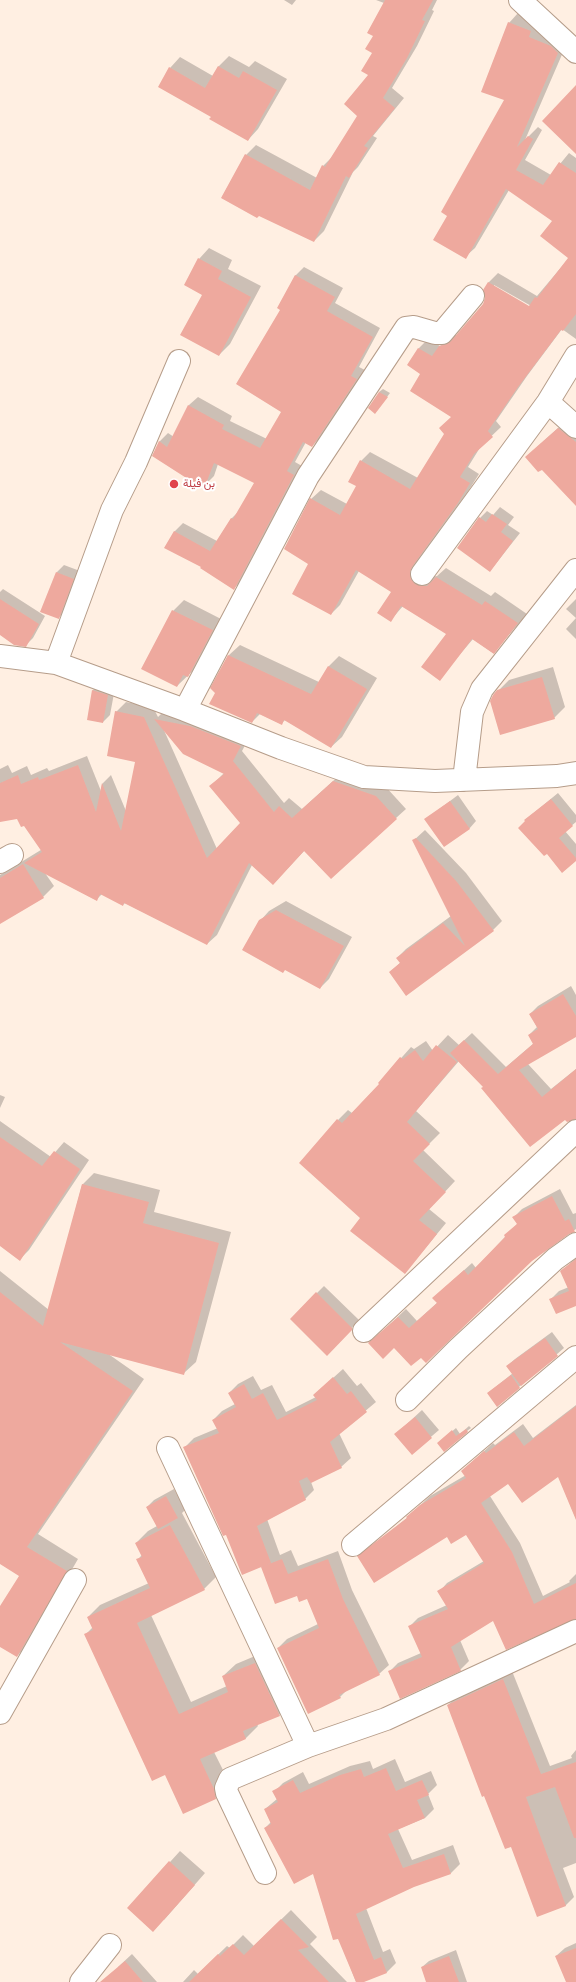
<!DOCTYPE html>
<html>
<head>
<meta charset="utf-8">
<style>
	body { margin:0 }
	canvas { display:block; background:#ffefe2 }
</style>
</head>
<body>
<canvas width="576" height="1982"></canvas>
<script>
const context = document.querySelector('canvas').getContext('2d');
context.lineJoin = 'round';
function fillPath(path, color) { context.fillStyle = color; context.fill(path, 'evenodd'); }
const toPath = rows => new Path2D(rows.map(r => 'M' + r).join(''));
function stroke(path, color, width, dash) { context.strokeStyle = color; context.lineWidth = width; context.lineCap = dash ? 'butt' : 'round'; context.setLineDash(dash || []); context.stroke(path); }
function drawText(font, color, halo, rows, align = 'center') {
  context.font = font + ' "Roboto Condensed",Vazirmatn,sans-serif'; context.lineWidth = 4; context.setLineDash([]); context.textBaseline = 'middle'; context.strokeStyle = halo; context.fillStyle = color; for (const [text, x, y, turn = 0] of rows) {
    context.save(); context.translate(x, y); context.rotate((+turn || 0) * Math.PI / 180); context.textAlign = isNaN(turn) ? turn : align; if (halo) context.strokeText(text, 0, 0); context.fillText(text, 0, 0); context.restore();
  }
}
fillPath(toPath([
	[284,0,296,0,292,5],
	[376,0,437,0,432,10,434,11,417,46,392,88,404,98,373,136,377,138,358,167,353,172,324,231,314,241,222,197,246,155,256,145,317,178,323,166,333,156,359,116,374,52,374,36,384,3],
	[518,13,567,43,525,140,538,127,542,130,525,160,551,175,569,153,576,158,576,339,562,329,527,376,496,421,501,427,481,446,468,467,479,474,467,493,421,556,419,562,431,577,437,576,446,568,491,596,495,592,527,614,493,653,473,639,439,679,448,634,403,606,391,620,392,591,359,571,340,605,331,614,310,564,311,499,321,490,347,504,357,486,361,461,370,452,418,478,445,434,452,416,421,373,408,365,419,348,428,339,440,346,450,336,457,335,484,304,488,283,498,273,537,296,569,258,553,221,509,190,475,248,465,257,449,215,506,100,509,23],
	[494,285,533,307,532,309,494,287],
	[229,56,249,67,255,61,287,79,258,129,248,140,170,68,180,57,213,76,218,67],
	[209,248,232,260,228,269,261,286,230,344,219,355,203,295,199,259],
	[304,267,343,288,335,303,380,328,359,367,365,370,321,437,312,446,306,442,295,462,302,466,243,580,234,588,174,532,183,523,217,541,231,519,239,511,255,482,218,464,214,476,205,485,159,442,168,433,174,437,189,405,198,397,232,416,230,421,267,439,282,412,282,310,295,276],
	[383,389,390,393,378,409,379,392],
	[568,419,576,425,576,504,542,468,526,457],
	[500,507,514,517,508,525,520,533,490,571,480,518,487,511,493,515],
	[64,565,80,571,66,611,58,618,57,572],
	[3,589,45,616,33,638,25,646,0,634,0,592],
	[576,599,576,618,566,609],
	[184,600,223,620,199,665,177,686,143,669,173,611],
	[576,618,576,639,566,629],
	[240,645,319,682,329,666,339,656,377,678,342,737,331,747,285,720,281,724,260,714,252,722,216,693,212,688,229,655],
	[553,667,565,707,554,718,498,691,509,680],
	[100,683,115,688,110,715,103,722,88,719,93,690],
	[126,702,153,707,158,717,165,710,250,736,242,751,284,803,289,798,302,809,343,772,385,786,406,809,396,818,305,850,273,884,252,865,217,935,207,944,125,903,123,905,102,894,96,900,45,873,54,886,43,897,0,923,0,875,80,826,18,817,0,821,0,769,8,765,12,773,27,766,31,775,47,768,49,771,87,756,101,791,102,784,111,775,126,811,136,761,116,712],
	[163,728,224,773,211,786,241,823,217,849],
	[558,793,576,815,576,822,565,831,576,844,576,860,525,820],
	[458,795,476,821,469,829,426,819],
	[425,830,466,873,502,921,493,930,406,994,390,972,401,962,397,958,406,949,451,916,413,841],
	[286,901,352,937,329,979,320,988,260,921,269,911],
	[571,986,576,995,576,1036,528,1064,551,1089,576,1069,576,1118,484,1087,459,1061,416,1111,440,1133,423,1150,455,1181,429,1209,446,1223,405,1273,362,1217,338,1120,348,1110,352,1113,380,1084,379,1083,411,1047,414,1049,426,1041,433,1051,448,1035,459,1045,472,1033,506,1067,534,1043,529,1035,537,1027,530,1014,538,1006],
	[0,1095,5,1097,0,1108],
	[0,1121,51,1157,64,1142,89,1160,29,1250,20,1259,0,1239],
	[94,1173,160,1190,154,1212,231,1232,196,1362,184,1373,107,1353,144,1379,38,1534,78,1559,29,1644,17,1656,0,1646,0,1612,20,1575,0,1563,0,1271,49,1310,82,1185],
	[560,1189,573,1214,576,1213,576,1229,532,1260,421,1356,394,1347,370,1343,406,1309,417,1321,438,1302,442,1290,472,1263,476,1268,518,1223,514,1217,522,1209],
	[576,1258,576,1304,551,1299,559,1291,569,1287,562,1271],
	[324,1286,359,1320,327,1354,291,1319],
	[552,1332,564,1348,497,1406,488,1393,513,1373,507,1366,515,1359],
	[343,1369,357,1386,361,1383,376,1402,339,1433,351,1458,341,1467,311,1482,314,1490,305,1499,267,1519,280,1555,291,1550,298,1566,338,1551,352,1590,389,1665,379,1674,348,1689,340,1697,278,1648,287,1639,318,1624,308,1598,298,1594,263,1568,227,1534,185,1447,194,1438,218,1428,213,1420,222,1411,235,1404,229,1393,238,1384,253,1376,261,1390,272,1385,286,1412,316,1397,314,1395],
	[576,1405,576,1519,558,1475,508,1483,490,1496,520,1543,543,1596,570,1582,569,1581,576,1574,576,1618,493,1620,460,1640,469,1661,460,1670,389,1672,398,1663,421,1653,410,1626,418,1618,447,1605,439,1592,447,1583,484,1561,466,1534,447,1536,359,1557,408,1517,430,1496,466,1475,462,1471,493,1443,495,1445,523,1424,533,1438],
	[422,1410,439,1430,412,1453,396,1434],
	[469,1426,471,1428,467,1431,445,1450,442,1440,456,1428,460,1434],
	[174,1489,185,1510,182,1513,216,1577,204,1589,151,1615,191,1702,227,1686,223,1676,236,1664,267,1651,292,1703,279,1715,257,1724,258,1726,246,1738,214,1752,226,1776,228,1786,215,1798,165,1773,85,1635,93,1627,88,1617,100,1605,149,1583,137,1560,142,1555,136,1543,148,1531,157,1526,147,1507,154,1500],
	[512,1671,550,1766,572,1758,571,1756,576,1750,576,1863,563,1868,574,1897,565,1906,512,1846,448,1705,457,1696],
	[395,1759,405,1782,431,1771,437,1785,428,1794,434,1809,425,1818,398,1829,412,1860,453,1845,460,1864,451,1873,414,1886,366,1908,383,1952,390,1949,396,1963,387,1972,361,1982,356,1982,314,1873,265,1828,271,1822,265,1809,277,1799,274,1792,283,1783,303,1772,309,1784,350,1766,370,1761,373,1769],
	[180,1851,205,1873,164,1920,170,1862],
	[291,1910,317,1937,310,1944,347,1982,183,1982,194,1970,198,1974,227,1946,230,1948,243,1935,254,1946],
	[576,1943,576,1982,567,1982,556,1956,565,1948],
	[456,1950,467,1982,427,1982,422,1967,429,1961],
	[132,1954,157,1982,117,1982,118,1967]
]), '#0003');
fillPath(toPath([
	[385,0,433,0,422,20,425,21,407,58,383,98,395,108,364,146,368,148,349,178,346,176,314,242,259,216,257,218,221,198,245,154,310,190,322,165,325,167,357,116,344,104,368,75,361,71,372,53,365,49,373,36,367,33],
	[508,22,531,31,529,37,551,46,558,53,517,147,528,136,533,139,516,170,543,185,559,162,576,173,576,314,563,331,561,330,518,387,488,431,493,437,474,454,460,477,470,483,458,503,412,567,410,572,411,579,415,584,421,586,427,586,436,577,482,605,485,601,518,623,494,654,472,639,440,681,421,667,446,634,401,606,391,622,377,613,391,592,356,570,331,615,292,594,308,564,284,549,310,498,340,515,356,486,348,482,360,460,410,489,444,434,439,428,451,417,410,391,420,374,407,365,418,348,432,356,439,346,447,344,451,341,483,304,485,298,483,290,488,282,529,306,535,297,537,298,568,258,540,236,552,221,506,189,466,259,433,240,447,216,441,212,504,100,481,92],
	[218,66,239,78,243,71,277,90,248,141,209,119,211,117,158,87,169,67,205,88],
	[576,85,576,154,542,121],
	[198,258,222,271,218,279,251,297,219,356,180,335,202,295,184,285],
	[295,275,335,297,327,311,373,337,351,376,357,379,312,447,303,442,287,471,294,475,234,590,200,568,201,567,164,548,174,531,210,551,231,518,233,519,254,483,214,463,205,486,191,481,152,456,159,441,167,447,188,405,224,425,222,429,260,448,281,412,236,384,280,310,277,308],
	[379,392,388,397,375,414,368,408],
	[558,428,576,442,576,506,542,470,538,472,525,457],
	[492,514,507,524,501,532,513,541,490,572,457,548,479,517,486,522],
	[56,572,74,579,59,619,40,612],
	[0,599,39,624,26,647,14,645,0,635],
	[172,610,213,630,188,677,183,675,177,687,141,669],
	[228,655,311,694,328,666,367,689,331,748,284,720,282,725,257,713,252,723,209,704,215,693,210,688],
	[542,677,555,719,500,735,490,701,493,695,497,690],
	[92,690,108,695,103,723,87,720],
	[115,711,144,717,207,858,240,823,209,786,224,774,183,754,154,719,190,726,241,746,233,761,274,812,279,806,292,818,333,781,376,796,397,819,331,879,304,851,273,885,249,863,207,945,124,903,123,906,100,894,97,901,24,863,42,852,24,826,21,827,17,819,0,822,0,783,18,775,21,784,38,777,39,780,78,765,96,812,102,783,121,831,135,762,107,756],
	[551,799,573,826,559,838,576,858,576,861,562,873,547,854,544,856,518,828,525,821,524,820],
	[450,801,470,829,444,847,424,819],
	[416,838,457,882,494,931,406,996,389,972,400,963,396,958,443,923,465,946,412,840],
	[23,864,44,898,0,924,0,878],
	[276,910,344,946,320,989,285,970,283,973,242,950,259,920],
	[563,994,576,1016,576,1037,519,1070,542,1097,576,1069,576,1119,567,1122,565,1120,530,1147,481,1088,483,1087,450,1053,464,1040,498,1074,533,1044,528,1035,538,1029,529,1014],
	[436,1045,457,1062,407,1122,430,1144,413,1161,446,1192,419,1220,437,1234,405,1274,350,1231,360,1218,299,1163,337,1119,342,1123,379,1084,378,1083,400,1057,403,1059,415,1050,423,1061],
	[0,1137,42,1166,54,1151,80,1169,20,1261,0,1246],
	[82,1184,149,1202,143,1223,219,1243,184,1375,60,1342,133,1391,27,1547,67,1571,17,1657,0,1647,0,1606,19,1576,0,1564,0,1292,43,1326],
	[552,1196,565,1221,569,1219,575,1232,569,1234,532,1261,426,1363,421,1358,411,1366,394,1348,383,1359,368,1343,398,1317,409,1328,437,1303,432,1298,464,1270,468,1275,505,1237,504,1235,517,1224,512,1217],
	[576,1259,576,1306,556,1314,549,1299,569,1291,560,1271],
	[316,1292,352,1328,352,1330,327,1356,290,1319],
	[545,1338,558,1356,521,1386,506,1366],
	[511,1375,520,1388,497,1407,487,1393],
	[333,1377,347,1394,351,1391,367,1412,330,1442,342,1468,311,1483,307,1477,299,1481,306,1500,257,1526,271,1563,242,1575,226,1535,223,1536,183,1447,219,1433,212,1420,236,1407,228,1393,244,1384,252,1399,263,1393,277,1420,317,1400,313,1395],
	[576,1406,576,1520,558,1477,522,1503,508,1484,481,1503,512,1552,534,1604,576,1583,576,1619,506,1650,493,1621,451,1647,461,1671,400,1699,388,1671,422,1657,408,1626,448,1609,437,1591,484,1563,466,1535,451,1544,447,1537,374,1583,357,1556,407,1518,406,1517,420,1505,466,1478,461,1471,484,1451,486,1453,514,1432,524,1446],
	[415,1417,432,1438,412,1455,394,1434],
	[466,1429,468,1432,444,1452,437,1443,452,1430,456,1436],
	[166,1496,178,1518,158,1529,146,1507],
	[170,1525,205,1590,137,1623,179,1714,228,1692,222,1676,255,1663,280,1716,243,1731,246,1739,200,1759,214,1789,216,1799,183,1814,165,1775,152,1781,84,1634,93,1630,87,1617,150,1588,136,1559,142,1557,135,1543],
	[282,1559,288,1574,328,1559,343,1599,380,1675,339,1695,341,1698,308,1714,277,1648,319,1628,307,1599,299,1602,297,1596,275,1604,261,1567],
	[503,1679,541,1774,576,1762,576,1838,574,1838,555,1787,526,1797,566,1906,537,1917,511,1847,505,1849,484,1796,482,1797,447,1705],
	[386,1768,396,1791,422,1780,429,1795,417,1800,425,1818,388,1834,403,1868,444,1854,451,1874,414,1887,356,1914,374,1960,381,1957,387,1973,364,1982,356,1982,338,1939,333,1940,313,1874,294,1884,264,1828,271,1824,264,1809,278,1802,272,1791,293,1780,300,1793,340,1775,361,1769,364,1777],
	[169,1861,195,1885,153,1932,127,1908],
	[281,1919,309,1947,298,1950,329,1982,189,1982,218,1954,220,1956,233,1944,244,1955],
	[576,1948,576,1982,566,1982,555,1956],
	[449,1956,459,1982,426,1982,421,1967],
	[125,1961,143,1982,100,1982]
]), '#eea99e');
const street = toPath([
	[520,0,576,52],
	[548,402,576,427],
	[422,574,548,402,576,356],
	[0,656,56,663,185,710,281,748,364,777,435,781,557,776,576,773],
	[56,663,112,510,136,462,179,361],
	[185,710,308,476,406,328,414,327,435,333,442,333,473,296],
	[464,780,472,712,482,689,576,570],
	[0,862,12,855],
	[364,1331,576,1131],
	[407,1400,458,1349,555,1259,576,1244],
	[168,1448,308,1746],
	[353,1545,576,1357],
	[0,1713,75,1580],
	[265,1873,227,1793,226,1788,230,1779,308,1746,386,1719,576,1631],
	[81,1982,110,1945]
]);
stroke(street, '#b69d8a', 24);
stroke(street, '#fff', 22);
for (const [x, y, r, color] of [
	[174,484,5,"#e0444e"]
]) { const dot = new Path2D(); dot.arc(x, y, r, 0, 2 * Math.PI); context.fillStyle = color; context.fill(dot); stroke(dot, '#fff', 1.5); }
drawText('11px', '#be3a42', '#fff', [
	["بن فيلة",183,484]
], 'left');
</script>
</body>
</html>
